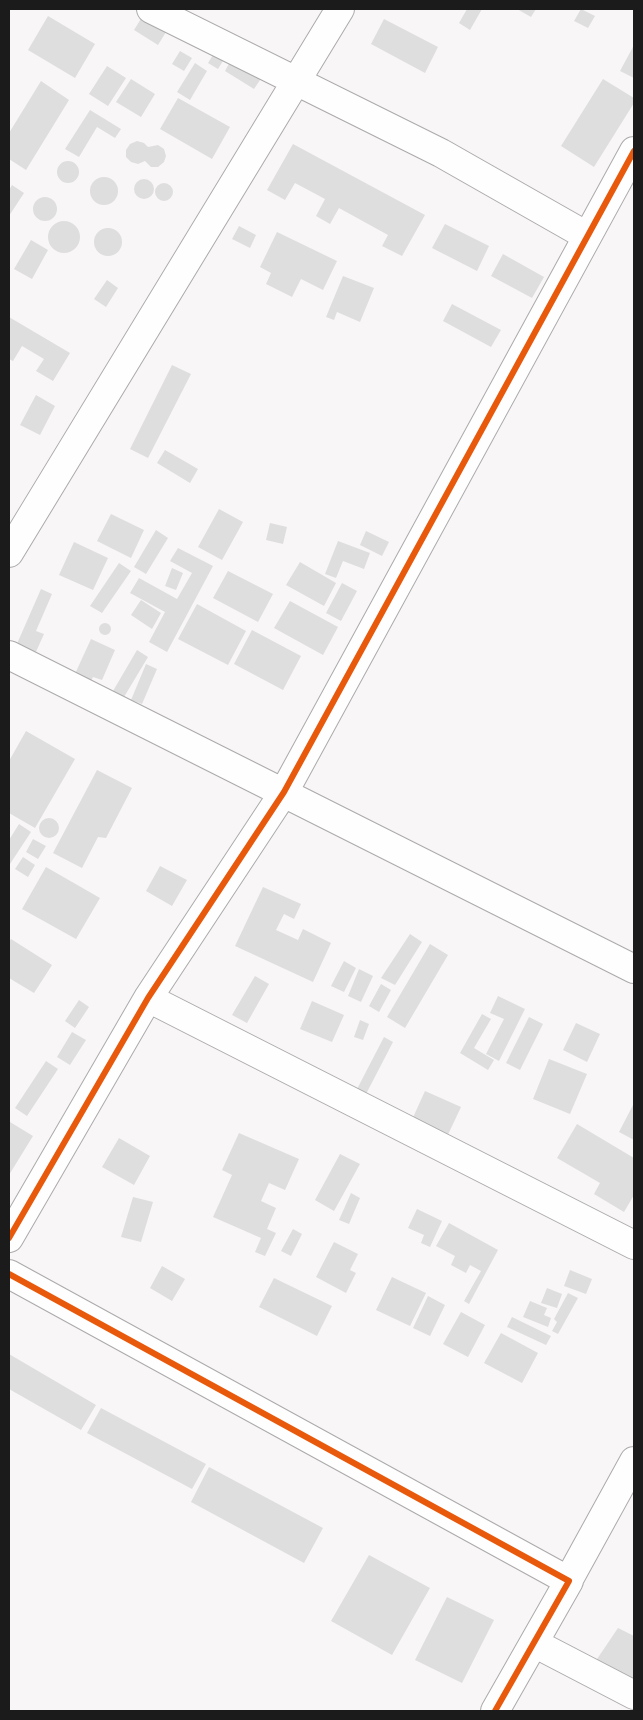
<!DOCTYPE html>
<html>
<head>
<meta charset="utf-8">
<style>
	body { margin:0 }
	#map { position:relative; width:643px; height:1720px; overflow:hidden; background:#f8f6f7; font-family:"Roboto Condensed",sans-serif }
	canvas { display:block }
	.frame { position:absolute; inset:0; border:10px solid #1c1b1c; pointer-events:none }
</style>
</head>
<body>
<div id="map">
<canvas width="643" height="1720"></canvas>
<div class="frame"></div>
</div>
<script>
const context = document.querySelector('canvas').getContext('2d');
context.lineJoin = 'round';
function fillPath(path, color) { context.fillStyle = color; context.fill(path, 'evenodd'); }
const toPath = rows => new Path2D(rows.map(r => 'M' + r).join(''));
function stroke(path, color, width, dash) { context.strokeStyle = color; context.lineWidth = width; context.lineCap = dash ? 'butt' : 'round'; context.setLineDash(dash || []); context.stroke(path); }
fillPath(toPath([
	[147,9,171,24,158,45,134,30],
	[467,9,482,9,470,30,459,23],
	[517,9,536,9,531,17],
	[581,9,595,16,588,28,574,21],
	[48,16,95,44,75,78,28,50],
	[384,19,438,47,425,73,371,44],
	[634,45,634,78,620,71],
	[216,50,226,56,218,69,208,63],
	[180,51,192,58,184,71,172,64],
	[232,58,262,77,254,89,225,71],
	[195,63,207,71,190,100,177,92],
	[107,66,126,78,108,106,89,94],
	[131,79,155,94,141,117,116,102],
	[603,79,634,98,634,103,594,167,561,146],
	[41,81,69,100,26,170,9,159,9,133],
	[178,98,230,127,212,159,160,129],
	[90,110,121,129,115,138,97,127,79,157,65,149],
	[137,141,144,143,148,147,158,145,164,149,166,156,164,162,158,167,151,167,145,161,138,164,131,162,126,157,126,150,130,144],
	[293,144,425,215,402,256,382,246,388,235,339,208,330,224,316,216,325,199,295,183,285,200,267,190],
	'57 172a11 11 0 1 1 22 0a11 11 0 1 1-22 0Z',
	'90 191a14 14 0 1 1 28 0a14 14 0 1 1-28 0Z',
	'134 189a10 10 0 1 1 20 0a10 10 0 1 1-20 0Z',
	'155 192a9 9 0 1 1 18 0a9 9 0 1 1-18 0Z',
	[12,185,24,193,9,216,9,190],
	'33 209a12 12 0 1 1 24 0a12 12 0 1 1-24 0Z',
	'48 237a16 16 0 1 1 32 0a16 16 0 1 1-32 0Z',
	[445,224,489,246,477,271,432,248],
	[239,226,256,235,250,248,232,239],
	'94 242a14 14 0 1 1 28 0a14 14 0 1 1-28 0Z',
	[277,232,337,261,323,290,301,279,292,297,266,284,271,273,260,267],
	[31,240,48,250,32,279,14,269],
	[503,254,544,277,532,298,491,276],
	[343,276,374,288,360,322,337,312,334,320,326,317],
	[107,280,118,288,106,307,94,299],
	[452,304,501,330,491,347,443,321],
	[9,317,70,353,53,381,36,371,44,359,22,346,13,361,9,359],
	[172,365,191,374,148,458,130,449],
	[36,395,55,406,40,435,20,425],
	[165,450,198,469,190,483,157,463],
	[219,509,243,522,222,560,198,547],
	[111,514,144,530,131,558,97,541],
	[270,523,287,527,283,544,266,540],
	[156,530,168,538,146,574,134,567],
	[366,531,389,542,382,556,360,545],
	[338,541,370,553,364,569,343,561,336,578,325,574],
	[74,542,108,558,93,590,59,575],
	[178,548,213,566,167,652,149,642,165,612,130,593,139,578,177,599,192,573,170,561],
	[300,562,336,583,324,606,286,585],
	[119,563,131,571,102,613,90,606],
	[172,568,183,573,176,590,165,586],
	[228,571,273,594,258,622,213,598],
	[342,583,357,591,341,621,326,613],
	[41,589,52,594,36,631,44,634,35,654,16,646],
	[141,600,161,613,152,629,131,615],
	[290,601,338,627,323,655,274,628],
	[197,604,246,631,228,665,178,639],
	'99 629a6 6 0 1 1 12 0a6 6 0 1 1-12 0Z',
	[252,630,301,656,283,690,234,664],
	[91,639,115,650,102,680,93,677,90,683,74,676],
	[137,650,148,657,124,697,113,691],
	[146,664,157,669,142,704,131,700],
	[26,731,75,759,35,828,9,813,9,761],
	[97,770,132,788,106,838,98,837,82,868,53,853],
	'39 828a10 10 0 1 1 20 0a10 10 0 1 1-20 0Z',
	[19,824,31,832,10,864,9,840],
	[33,839,46,846,38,859,26,852],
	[23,857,35,865,28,877,15,869],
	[160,866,187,880,172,906,146,891],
	[46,867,100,898,76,939,22,909],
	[263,887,301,904,294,919,284,914,276,930,298,940,303,929,331,943,313,982,235,946],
	[410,934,422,942,395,985,381,978],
	[11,939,52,965,34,993,9,978,9,942],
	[430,944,448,955,405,1028,387,1017],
	[344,961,356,968,344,992,331,986],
	[359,969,373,976,361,1002,348,996],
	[255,976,269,984,247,1023,232,1015],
	[381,984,391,990,379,1012,369,1006],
	[498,996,525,1009,499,1061,486,1054,504,1019,490,1013],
	[79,1000,89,1007,75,1028,65,1021],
	[312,1001,344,1015,332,1042,300,1029],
	[482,1014,491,1019,474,1048,494,1060,488,1070,460,1053],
	[529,1017,543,1024,520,1070,506,1063],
	[360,1020,369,1024,363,1040,354,1037],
	[576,1023,600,1034,587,1062,563,1050],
	[72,1032,86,1040,70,1065,57,1057],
	[384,1037,393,1042,365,1096,356,1091],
	[549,1059,587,1074,570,1114,533,1099],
	[46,1061,58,1069,27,1116,15,1108],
	[425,1091,461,1107,445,1141,410,1124],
	[634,1103,634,1140,619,1132],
	[10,1122,33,1136,9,1175,9,1124],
	[577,1124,634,1158,634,1195,624,1212,594,1194,600,1183,557,1158],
	[239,1133,299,1159,285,1190,269,1183,261,1201,276,1208,267,1229,276,1233,265,1256,255,1252,261,1238,213,1217,232,1175,222,1170],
	[119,1138,150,1156,134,1185,102,1167],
	[340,1154,360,1164,334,1211,315,1200],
	[351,1193,360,1198,349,1224,339,1220],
	[133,1197,153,1202,141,1242,121,1237],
	[417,1209,442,1221,430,1247,421,1243,424,1235,408,1228],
	[449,1223,498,1250,469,1304,464,1301,481,1271,470,1265,466,1273,451,1265,455,1256,436,1246],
	[293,1229,302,1234,291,1256,281,1251],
	[334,1242,358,1254,350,1270,356,1273,346,1293,316,1277],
	[162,1266,185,1279,172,1301,150,1288],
	[570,1270,592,1279,586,1294,564,1286],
	[392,1277,426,1293,410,1326,376,1310],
	[274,1278,332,1306,317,1336,259,1307],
	[547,1288,562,1294,557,1308,541,1303],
	[568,1293,578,1298,558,1334,552,1331,557,1322,554,1319],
	[428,1296,445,1305,430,1336,413,1328],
	[530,1301,547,1308,544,1315,551,1318,548,1327,523,1317],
	[461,1312,485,1325,468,1357,443,1344],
	[512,1317,551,1336,546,1345,507,1327],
	[501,1333,538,1353,522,1383,484,1363],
	[9,1354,96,1405,81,1430,9,1389],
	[101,1408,206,1464,192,1489,87,1433],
	[209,1467,323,1528,304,1563,191,1502],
	[369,1555,430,1588,392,1655,331,1621],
	[447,1597,494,1620,462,1683,415,1660],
	[618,1628,634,1636,634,1688,593,1665]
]), '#dfdedf');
const street = toPath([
	[151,9,441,153,587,236],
	[9,553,340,9],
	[9,655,634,969],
	[148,998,634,1245],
	[9,1238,148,998,284,792,634,151],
	[9,1274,569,1581,495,1711],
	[568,1581,634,1461],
	[534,1643,634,1695]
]);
stroke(street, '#acaaab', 30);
stroke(street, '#fefefe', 28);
stroke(toPath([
	[9,1238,148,998,284,792,634,151],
	[9,1274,569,1581,495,1711]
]), '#e8590c', 6);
</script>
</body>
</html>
